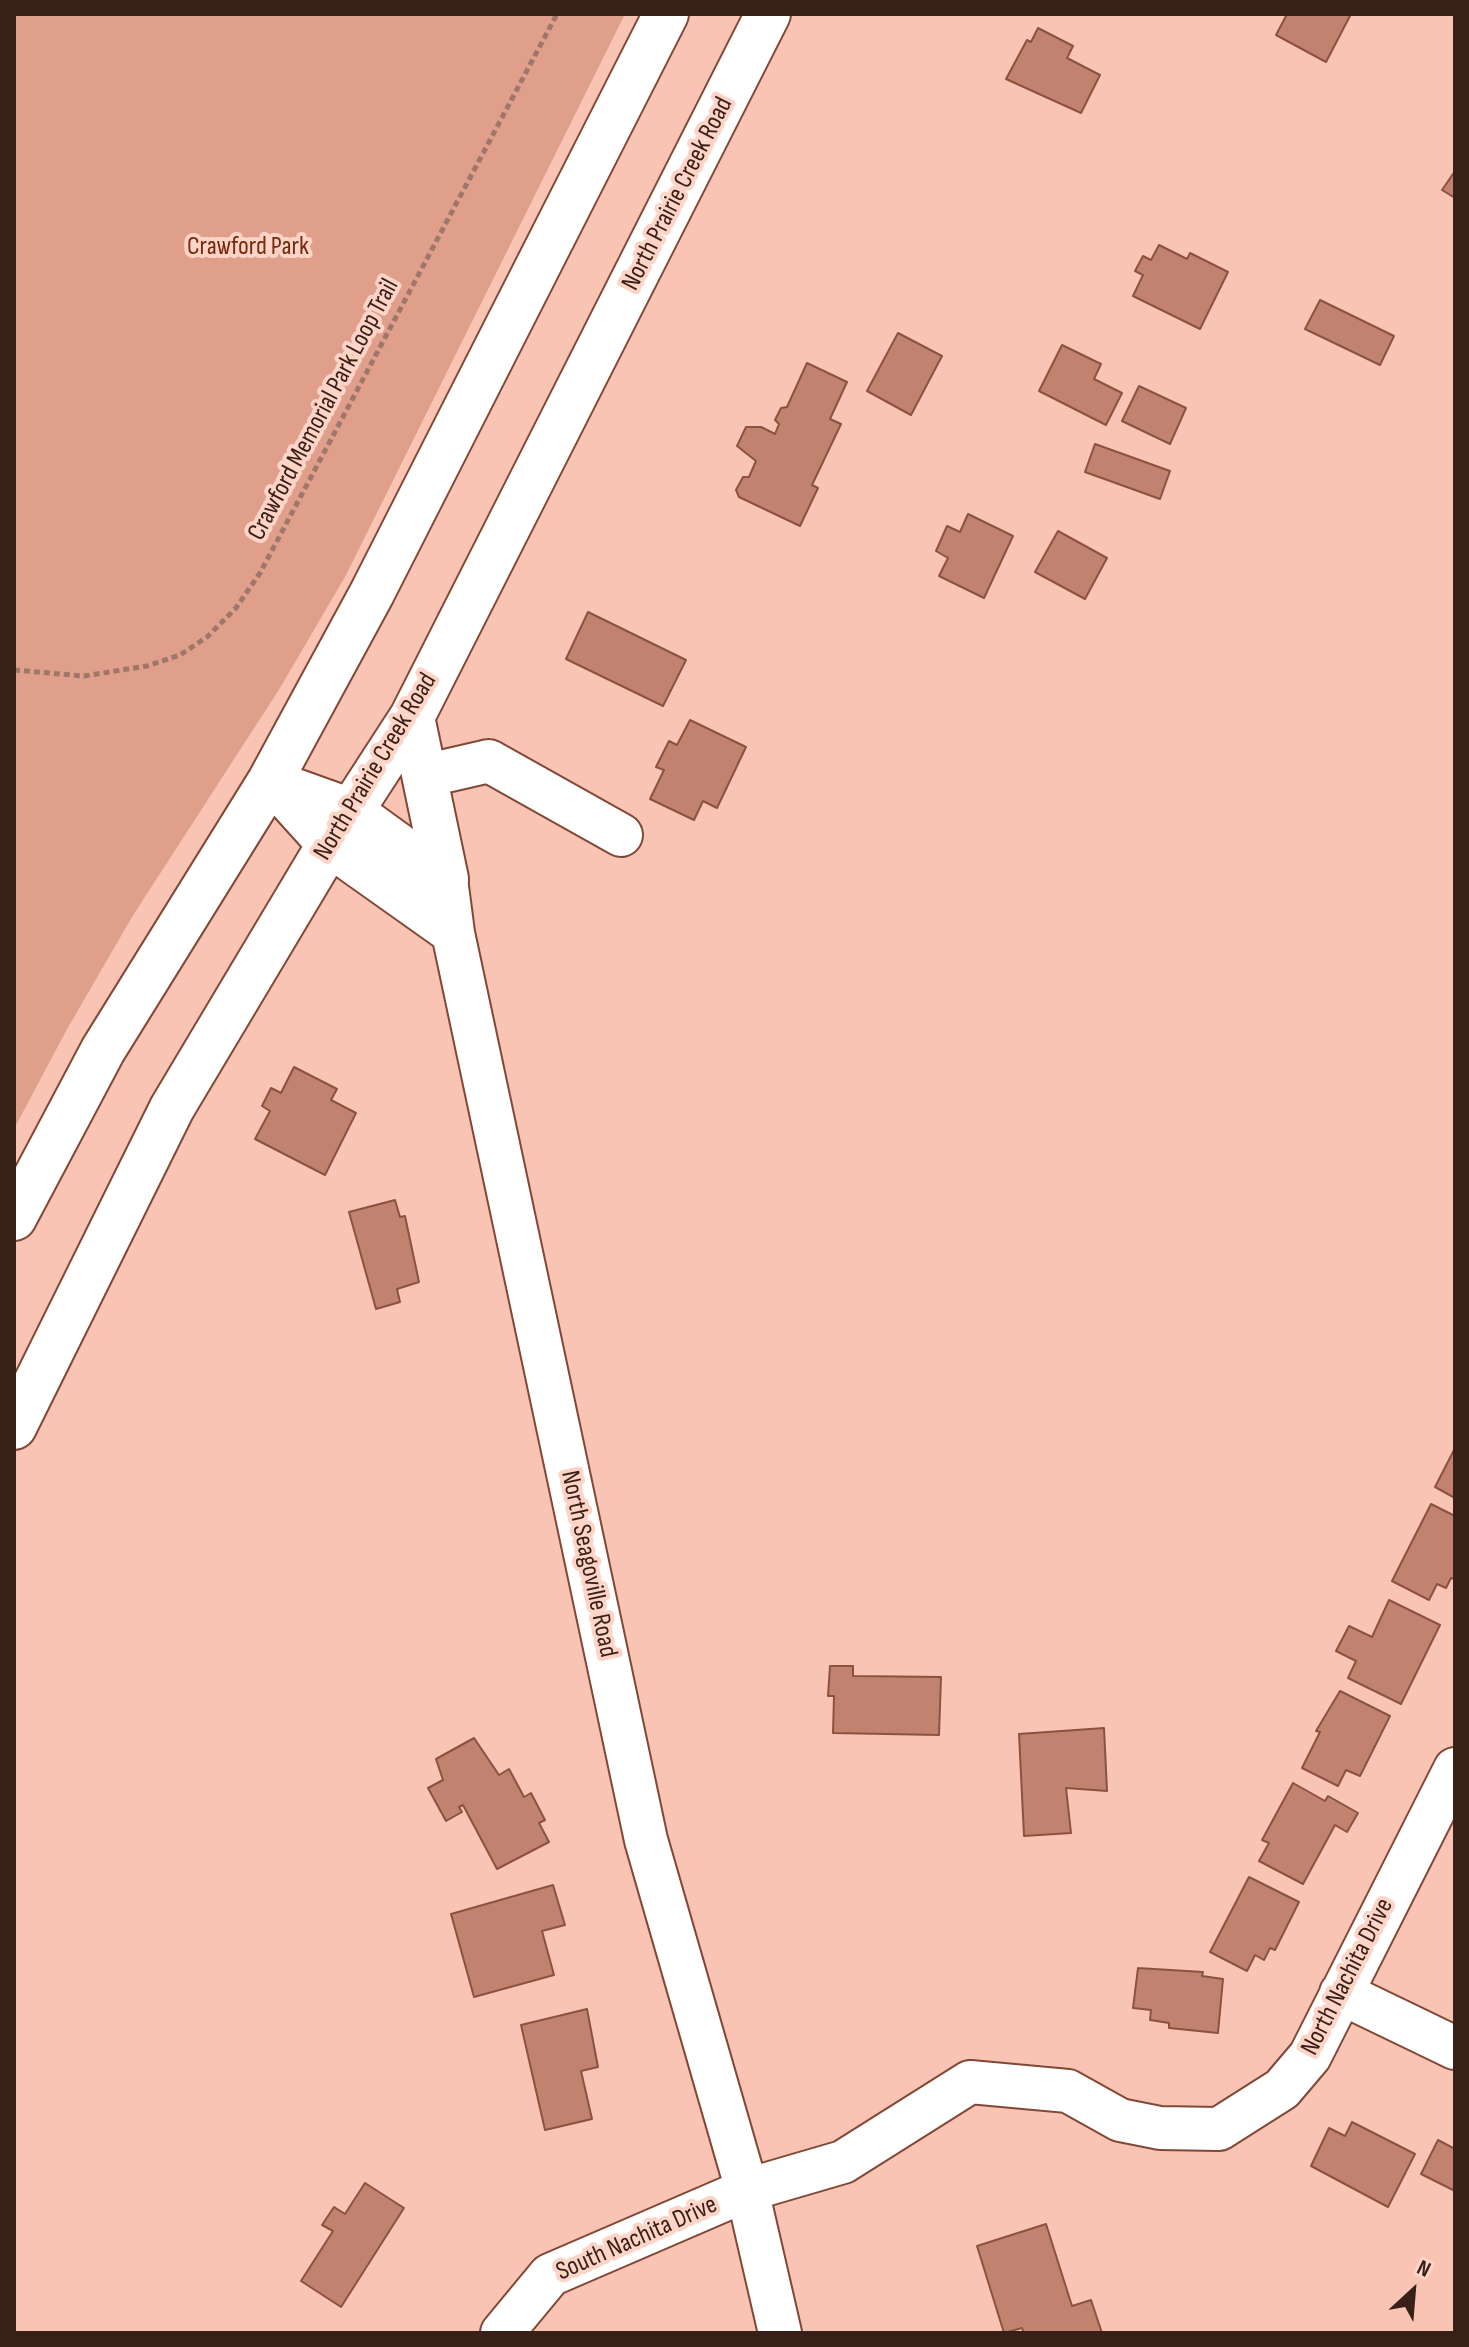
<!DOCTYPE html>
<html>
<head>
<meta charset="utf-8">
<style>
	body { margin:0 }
	#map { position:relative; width:1469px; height:2347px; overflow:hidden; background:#f9c4b3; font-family:"Sofia Sans Condensed",sans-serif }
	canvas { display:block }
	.frame { position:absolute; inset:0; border:16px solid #381f17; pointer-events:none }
	.north { position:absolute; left:1373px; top:2251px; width:80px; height:80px; -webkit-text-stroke:6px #fed4c7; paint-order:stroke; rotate:26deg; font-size:22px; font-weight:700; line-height:32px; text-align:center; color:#381f17 }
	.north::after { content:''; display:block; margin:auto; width:28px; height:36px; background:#381f17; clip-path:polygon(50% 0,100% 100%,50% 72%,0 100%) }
</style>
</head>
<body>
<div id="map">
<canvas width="1469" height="2347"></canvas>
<div class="frame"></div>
<div class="north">N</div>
</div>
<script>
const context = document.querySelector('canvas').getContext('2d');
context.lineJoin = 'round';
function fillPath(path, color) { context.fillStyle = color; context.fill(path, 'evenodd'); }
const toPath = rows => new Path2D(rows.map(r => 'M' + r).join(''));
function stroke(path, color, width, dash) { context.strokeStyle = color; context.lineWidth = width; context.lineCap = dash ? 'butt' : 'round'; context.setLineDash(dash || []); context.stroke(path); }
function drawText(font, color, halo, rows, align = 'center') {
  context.font = font + ' "Sofia Sans Condensed",sans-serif'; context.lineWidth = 8; context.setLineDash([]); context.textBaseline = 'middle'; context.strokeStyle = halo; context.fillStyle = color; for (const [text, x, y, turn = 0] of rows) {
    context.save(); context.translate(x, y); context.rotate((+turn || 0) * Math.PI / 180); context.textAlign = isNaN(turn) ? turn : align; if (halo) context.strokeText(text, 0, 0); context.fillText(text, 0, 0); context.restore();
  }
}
fillPath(toPath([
	[14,14,625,14,346,575,280,688,132,917,66,1031,14,1129]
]), '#df9f8b');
const building = toPath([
	[1287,14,1351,14,1326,62,1276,35,1287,14],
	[1038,28,1073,46,1067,58,1100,75,1081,113,1006,79,1027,40,1031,42,1038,28],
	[1455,171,1455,198,1442,190,1455,171],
	[1159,245,1187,259,1190,253,1228,272,1200,329,1133,296,1143,275,1135,271,1143,256,1151,260,1159,245],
	[1320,300,1394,336,1380,365,1305,329,1320,300],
	[898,333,942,356,911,415,867,391,898,333],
	[1062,345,1101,364,1094,379,1122,393,1106,425,1039,391,1062,345],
	[807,363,847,382,830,419,841,424,812,485,818,488,800,526,739,497,736,490,743,477,749,477,756,461,737,446,746,427,761,427,775,434,779,424,775,420,781,408,787,407,807,363],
	[1139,386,1186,408,1170,444,1122,421,1139,386],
	[1095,444,1170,471,1160,499,1085,472,1095,444],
	[968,514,1013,536,984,598,939,576,948,558,936,551,947,526,960,532,968,514],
	[1058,531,1107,558,1085,599,1035,572,1058,531],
	[588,612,686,660,663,706,566,659,588,612],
	[690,720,746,747,717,808,703,801,694,820,650,799,664,770,656,767,669,741,677,745,690,720],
	[294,1067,337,1089,331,1100,356,1113,325,1175,255,1139,270,1111,262,1106,271,1088,281,1093,294,1067],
	[395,1200,400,1217,405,1216,419,1282,397,1289,400,1302,376,1309,349,1212,395,1200],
	[1455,1448,1455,1498,1435,1487,1455,1448],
	[1431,1504,1455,1516,1455,1579,1451,1578,1446,1588,1437,1584,1429,1600,1392,1581,1431,1504],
	[1389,1600,1440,1625,1401,1704,1348,1678,1356,1661,1336,1651,1349,1626,1372,1637,1389,1600],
	[830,1666,853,1666,853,1676,941,1677,939,1735,833,1733,834,1696,828,1696,830,1666],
	[1340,1691,1390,1716,1360,1776,1346,1770,1338,1786,1302,1768,1320,1732,1316,1731,1340,1691],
	[1104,1728,1107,1791,1066,1788,1071,1833,1024,1836,1019,1734,1104,1728],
	[474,1738,499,1775,509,1769,524,1797,531,1793,545,1820,539,1823,549,1842,497,1869,463,1805,459,1807,462,1812,446,1821,428,1788,443,1780,436,1759,474,1738],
	[1293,1783,1325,1801,1328,1796,1358,1813,1347,1832,1335,1825,1303,1884,1259,1861,1269,1843,1262,1840,1293,1783],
	[1249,1877,1299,1902,1275,1950,1270,1948,1264,1960,1255,1955,1247,1971,1210,1952,1249,1877],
	[553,1885,565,1925,542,1931,554,1975,474,1997,451,1914,553,1885],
	[1138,1968,1203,1972,1202,1976,1223,1979,1218,2033,1169,2028,1169,2023,1150,2020,1151,2010,1133,2008,1138,1968],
	[587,2009,598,2067,581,2071,592,2119,545,2130,521,2025,587,2009],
	[1352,2122,1415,2154,1388,2207,1311,2166,1329,2128,1345,2136,1352,2122],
	[1438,2140,1455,2149,1455,2191,1421,2174,1438,2140],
	[365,2183,404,2208,341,2307,301,2281,333,2231,322,2225,334,2207,345,2214,365,2183],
	[1046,2224,1072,2306,1091,2300,1102,2333,1024,2333,1022,2328,1004,2333,977,2246,1046,2224]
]);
fillPath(building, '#c1836f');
stroke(building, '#8c5240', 2);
const minor = toPath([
	[424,776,489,761,621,835],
	[270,781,351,810,446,879,453,933,646,1840,747,2190,780,2333],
	[274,784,329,845,453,933],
	[1341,1993,1455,2048],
	[502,2333,550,2275,747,2190,843,2162,970,2082,1068,2091,1120,2120,1160,2128,1219,2129,1282,2089,1310,2056,1455,1769]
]);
const major = toPath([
	[412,717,446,879],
	[14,1218,103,1050,270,781,372,593,666,14],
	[14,1427,172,1108,329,845,412,717,768,14]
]);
stroke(minor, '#814836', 46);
stroke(major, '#814836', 48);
stroke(toPath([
	[14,670,84,676,147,666,180,655,207,637,236,608,260,573,557,14]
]), '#9f776a', 5, [6, 4]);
stroke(minor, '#fff', 42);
stroke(major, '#fff', 44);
drawText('26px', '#381f17', '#fed4c7', [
	["North Prairie Creek Road",678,194,-63],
	["Crawford Memorial Park Loop Trail",324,410,-62],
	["North Prairie Creek Road",376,767,-59],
	["North Seagoville Road",588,1564,78],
	["North Nachita Drive",1348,1977,-63],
	["South Nachita Drive",637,2239,-24]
]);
drawText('26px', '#77270a', '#fed4c7', [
	["Crawford Park",248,247]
]);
</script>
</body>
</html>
